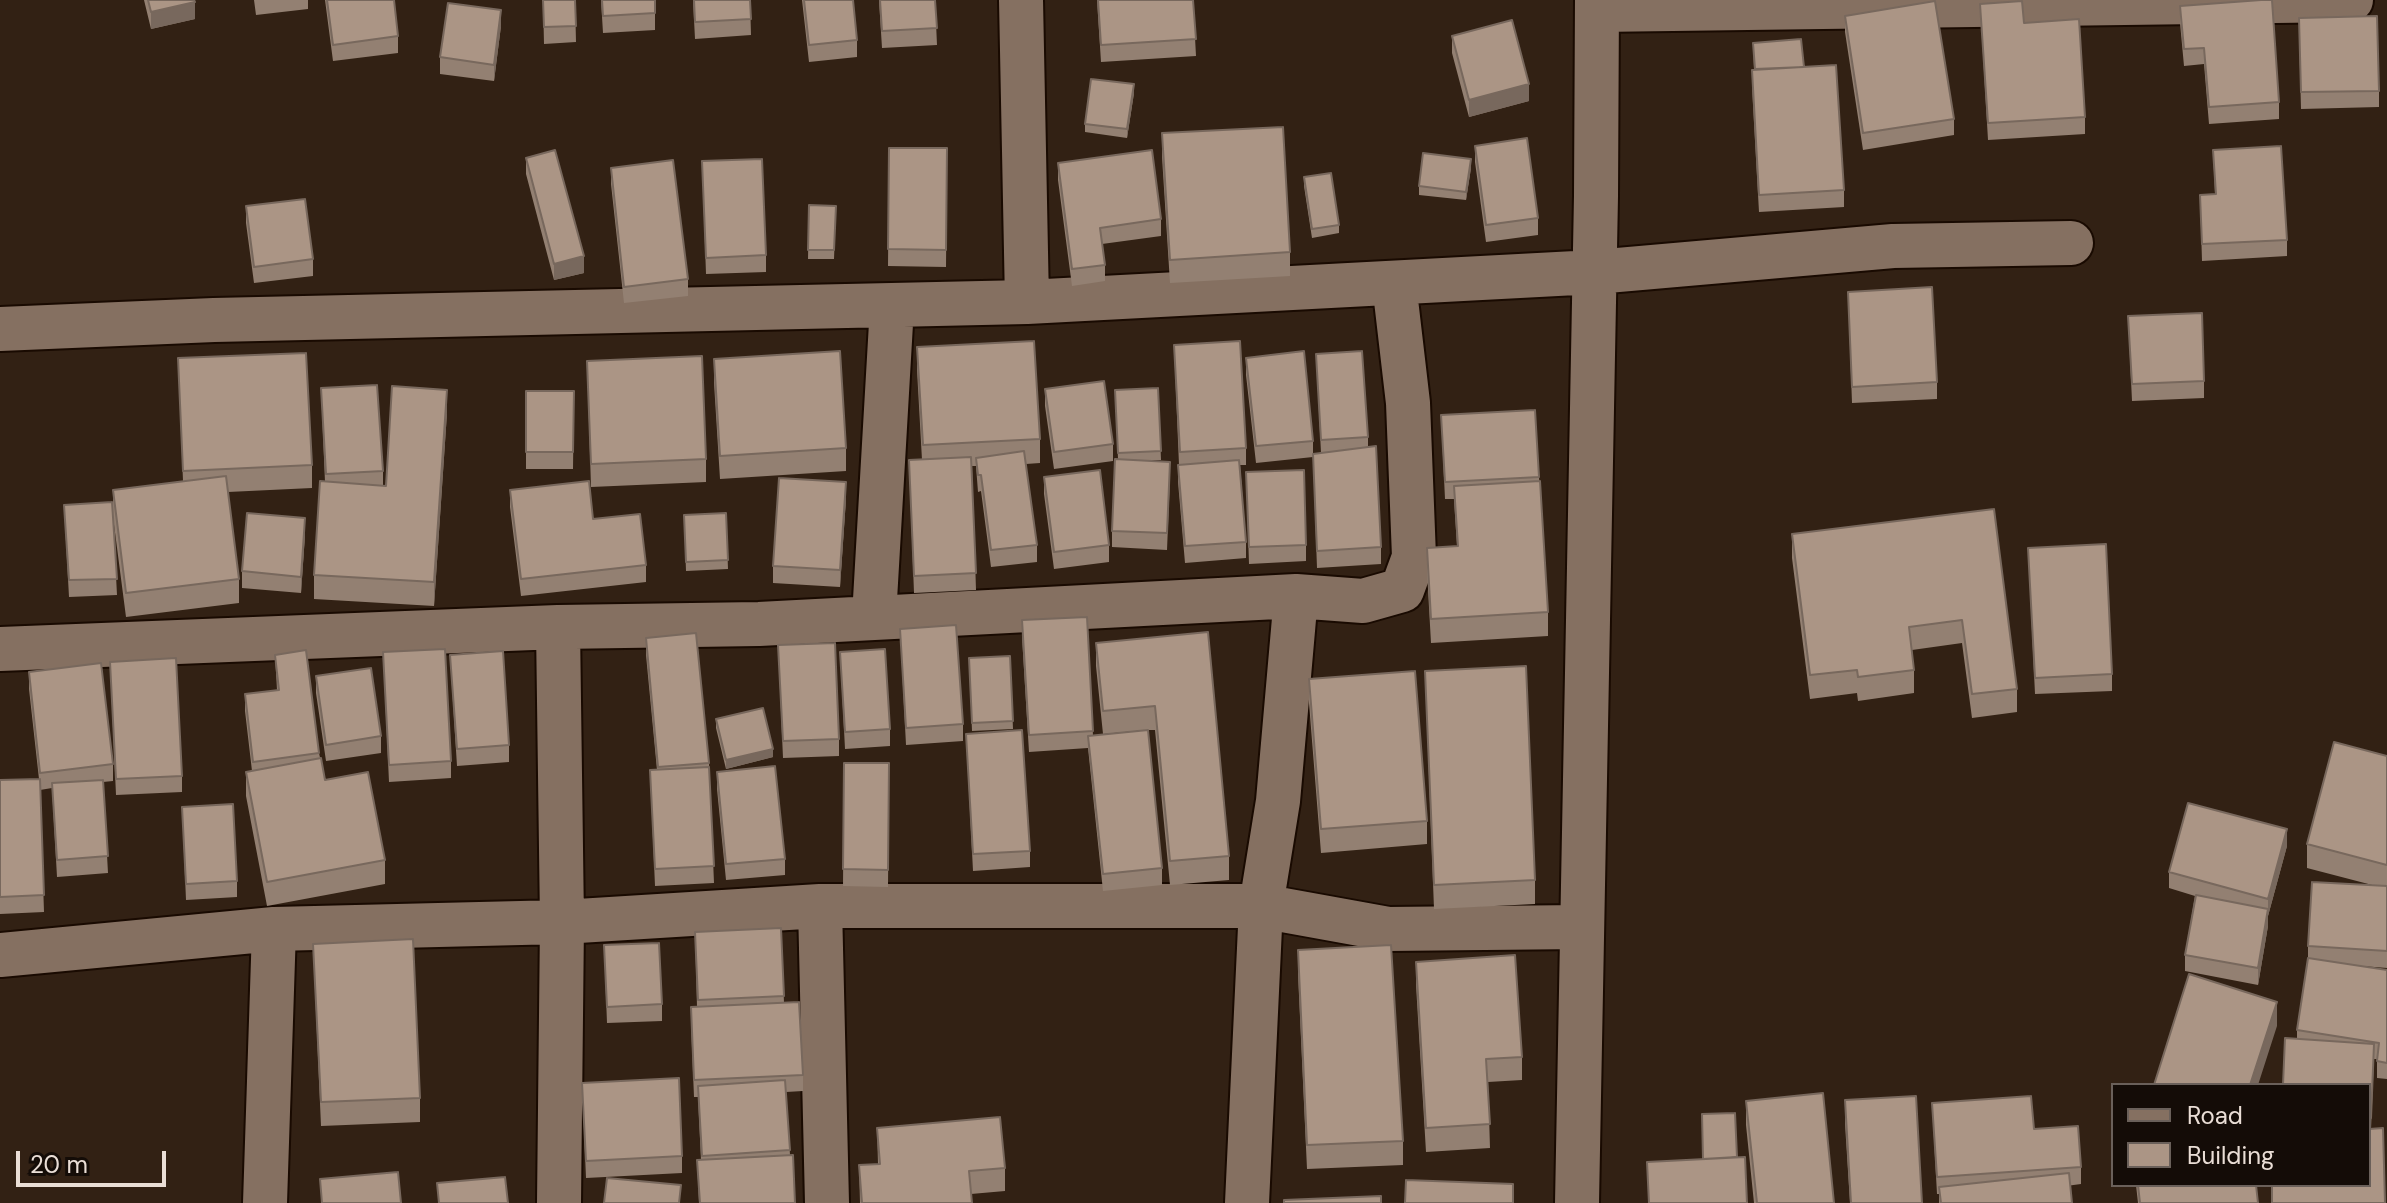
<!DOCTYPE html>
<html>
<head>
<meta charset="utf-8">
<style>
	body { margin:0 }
	#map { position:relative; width:2387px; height:1203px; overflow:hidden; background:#322114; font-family:"DM Sans",sans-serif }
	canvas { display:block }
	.legend { position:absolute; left:2111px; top:1083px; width:260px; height:104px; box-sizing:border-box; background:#140c07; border:2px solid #6a605a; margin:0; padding:10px 14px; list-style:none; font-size:24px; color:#eaded6 }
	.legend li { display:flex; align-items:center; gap:16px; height:40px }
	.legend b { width:40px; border:2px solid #6a605a }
	.scale { position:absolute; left:16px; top:1151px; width:150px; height:36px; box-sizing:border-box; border:4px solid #eaded6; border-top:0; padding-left:10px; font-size:24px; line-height:28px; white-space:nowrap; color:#eaded6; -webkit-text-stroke:6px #140c07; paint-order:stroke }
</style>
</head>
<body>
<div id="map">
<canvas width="2387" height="1203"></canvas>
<ul class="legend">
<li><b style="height:10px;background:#857061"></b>Road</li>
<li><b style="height:22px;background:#ab9585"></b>Building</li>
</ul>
<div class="scale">20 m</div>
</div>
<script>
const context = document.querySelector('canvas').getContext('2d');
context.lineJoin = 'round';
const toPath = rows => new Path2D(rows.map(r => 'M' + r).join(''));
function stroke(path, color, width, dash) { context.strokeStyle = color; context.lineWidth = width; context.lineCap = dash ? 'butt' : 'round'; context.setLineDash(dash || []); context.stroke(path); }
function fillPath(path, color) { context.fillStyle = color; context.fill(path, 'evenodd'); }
const minor = toPath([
	[1021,0,1027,302],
	[1597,10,2351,0],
	[0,329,214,320,1027,302,1595,272,1893,246,2071,243],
	[874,617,892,306],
	[558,627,562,922,559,1203],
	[0,649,558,627,759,624,1296,596],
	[820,906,827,1203],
	[0,955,274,929,562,922,820,906,1261,906,1388,929,1581,927],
	[265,1203,274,929],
	[1247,1203,1261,906,1278,801,1296,596,1363,601,1402,590,1414,557,1408,403,1394,283],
	[1577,1203,1596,196,1597,0]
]);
stroke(minor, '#190a01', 48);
stroke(minor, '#857061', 44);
fillPath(toPath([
	[144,0,194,0,195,19,151,29],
	[254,0,308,0,308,9,256,15],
	[325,0,394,0,398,36,398,53,333,61],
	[543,0,575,0,576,42,544,44],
	[601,0,655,0,655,30,603,33],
	[693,0,750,0,751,35,695,39],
	[802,0,853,0,857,40,857,57,809,62],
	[879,0,935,0,937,45,882,48],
	[1097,0,1193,0,1196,56,1101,62],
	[1980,4,2024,23,2085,117,2085,134,1988,140],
	[2180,6,2279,102,2279,119,2209,124,2204,64,2184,66,2180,23],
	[1845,16,1954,119,1954,135,1863,150,1845,32],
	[501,26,494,81,440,74,440,57],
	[2299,34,2379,91,2379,107,2301,109],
	[1452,36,1529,101,1469,117,1452,53],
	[1753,43,1804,67,1844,190,1844,207,1759,212,1752,86,1752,70,1754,69],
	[1134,93,1127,138,1085,132,1085,124],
	[1162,133,1290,252,1290,276,1170,283,1162,157],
	[1475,146,1538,218,1538,235,1486,242,1475,162],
	[889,148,947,148,946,267,888,266],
	[2213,150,2287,240,2287,256,2202,261,2200,195,2215,194],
	[526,158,584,273,554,280,526,174],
	[702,161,766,255,766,272,706,274],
	[1058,163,1161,219,1161,236,1102,244,1105,265,1105,281,1072,286,1058,180],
	[611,168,688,279,688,296,624,303,611,184],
	[1471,168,1466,200,1419,195,1419,186],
	[1304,177,1339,225,1339,233,1312,238,1304,186],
	[809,205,836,206,834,259,808,259],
	[246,206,313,259,313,276,254,283,246,223],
	[1848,292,1937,382,1937,399,1852,403],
	[2128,316,2204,381,2204,398,2132,401],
	[1174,345,1246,448,1246,465,1240,465,1246,542,1246,558,1185,563,1178,482,1178,465,1179,465],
	[917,347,1040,439,1040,463,1026,464,1037,545,1037,562,991,567,981,491,978,492,976,466,972,466,976,590,914,593,909,460,922,460,917,370],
	[1316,354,1368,437,1368,447,1381,547,1381,564,1317,568,1313,457,1256,463,1246,375,1246,358,1313,441,1313,454,1321,453],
	[178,358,312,465,312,488,228,492,239,579,239,603,126,617,113,517,117,595,69,597,64,505,113,508,113,490,183,481],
	[714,359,846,448,846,471,720,479,714,383],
	[587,361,706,459,706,482,591,487],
	[321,388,383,471,383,485,386,486,447,413,434,606,314,599,314,575,325,482],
	[1158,388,1161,460,1148,460,1170,478,1167,550,1112,547,1112,531,1118,459,1115,390],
	[1045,389,1113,444,1113,461,1054,469,1045,406],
	[526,391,574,391,573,469,526,469],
	[1441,415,1539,477,1548,612,1548,636,1431,643,1427,572,1427,548,1457,546,1454,499,1445,499],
	[1246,472,1306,545,1306,561,1249,564],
	[1044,477,1109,545,1109,562,1054,569,1044,494],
	[510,490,593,519,646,565,646,582,521,596,510,507],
	[846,499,840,587,773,583,773,566],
	[1994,509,2017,689,2017,712,1972,718,1962,643,1912,650,1914,670,1914,693,1858,701,1857,693,1810,699,1792,558,1792,534],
	[726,513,728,569,686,571,684,515],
	[305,535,301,593,242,588,242,571],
	[2028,548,2112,674,2112,691,2035,694],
	[1087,617,1093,736,1146,730,1103,734,1096,666,1096,643,1208,632,1229,856,1229,880,1170,885,1155,730,1148,730,1162,868,1162,885,1103,891,1088,748,1029,752,1022,637,1022,620],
	[900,629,963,724,963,741,906,745],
	[646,638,709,763,714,883,655,886,650,770,657,770,646,655],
	[778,645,839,739,839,756,783,758],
	[383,652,451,761,451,778,389,782],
	[840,652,890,729,890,746,845,749],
	[275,655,319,753,325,780,385,860,385,884,267,906,246,796,246,772,252,771,245,711,245,694,277,690],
	[450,655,509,745,509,762,457,766],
	[1010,656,1013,729,972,731,969,658],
	[110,662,182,776,182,792,116,795],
	[1425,671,1535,880,1535,904,1434,909],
	[29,672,113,764,113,781,103,782,108,873,57,877,52,788,40,790,44,912,0,914,0,780,39,779,29,689],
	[316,676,381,736,381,753,326,761,316,693],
	[1309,679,1427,821,1427,844,1321,853,1309,703],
	[716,719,773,757,726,769,716,728],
	[966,734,1030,851,1030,867,973,871],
	[2387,756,2387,968,2362,966,2387,970,2387,1079,2377,1078,2377,1059,2374,1059,2371,1129,2385,1203,2272,1203,2271,1185,2369,1185,2369,1085,2297,1039,2297,1030,2308,959,2308,946,2376,886,2307,868,2307,844],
	[844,763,889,763,888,887,843,886],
	[717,772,785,859,785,875,726,880,717,789],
	[182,807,237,881,237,897,186,900],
	[2287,846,2268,916,2268,926,2258,985,2185,971,2185,955,2195,896,2169,888,2169,872],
	[781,928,784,1003,803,1075,803,1091,786,1092,790,1155,795,1203,699,1203,697,1160,701,1160,698,1097,694,1097,691,1024,691,1007,697,1007,695,932],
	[313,944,420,1098,420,1122,321,1126],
	[604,945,662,1004,662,1021,607,1023],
	[1298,950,1403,1141,1403,1165,1307,1169,1298,974],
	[1416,962,1522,1057,1522,1080,1488,1082,1490,1148,1426,1152,1416,985],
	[582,1083,682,1156,682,1173,586,1178],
	[1845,1100,1922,1203,1850,1203,1845,1124],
	[1746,1101,1834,1203,1754,1203,1746,1125],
	[1932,1103,2034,1129,2081,1167,2081,1184,1939,1203,1939,1194,1937,1194],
	[877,1128,1005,1168,1005,1191,971,1194,972,1203,860,1203,859,1165,878,1164],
	[2136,1185,2256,1185,2258,1203,2138,1203]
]), '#938072');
fillPath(toPath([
	[195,2,195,19,151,29,151,12],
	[501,10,501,26,494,81,494,65],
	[1134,84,1134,93,1127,138,1127,129],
	[1529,84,1529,101,1469,117,1469,100],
	[1471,159,1471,168,1466,200,1466,192],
	[584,256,584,273,554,280,554,264],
	[447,390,447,413,434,606,434,582],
	[846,482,846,499,840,587,840,570],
	[305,518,305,535,301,593,301,577],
	[773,749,773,757,726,769,726,760],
	[2287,829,2287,846,2268,916,2268,926,2258,985,2258,968,2268,909,2268,899],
	[2277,1002,2277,1026,2258,1085,2250,1085]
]), '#78685d');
const building = toPath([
	[148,0,194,0,195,2,151,12,148,0],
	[327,0,394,0,398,36,333,45,327,0],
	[543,0,575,0,576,26,544,27,543,0],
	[602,0,655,0,655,13,603,16,602,0],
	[694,0,750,0,751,19,695,22,694,0],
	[804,0,853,0,857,40,809,45,804,0],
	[880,0,935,0,937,28,882,31,880,0],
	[1098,0,1193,0,1196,39,1101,45,1098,0],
	[2261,0,2272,0,2279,102,2209,107,2204,48,2184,49,2180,6,2261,0],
	[1935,1,1954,119,1863,133,1845,16,1935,1],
	[2022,1,2024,23,2079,19,2085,117,1988,123,1980,4,2022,1],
	[448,3,501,10,494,65,440,57,448,3],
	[2377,16,2379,91,2301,92,2299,18,2377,16],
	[1512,20,1529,84,1469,100,1452,36,1512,20],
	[1801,39,1804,67,1755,69,1753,43,1801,39],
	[1836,65,1844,190,1759,195,1752,70,1836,65],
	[1091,79,1134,84,1127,129,1085,124,1091,79],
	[1283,127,1290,252,1170,260,1162,133,1283,127],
	[1527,138,1538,218,1486,225,1475,146,1527,138],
	[2281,146,2287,240,2202,244,2200,195,2216,194,2213,150,2281,146],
	[889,148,947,148,946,250,888,249,889,148],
	[555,150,584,256,554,264,526,158,555,150],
	[1152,150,1161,219,1100,228,1105,265,1072,269,1058,163,1152,150],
	[1423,153,1471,159,1466,192,1419,186,1423,153],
	[762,159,766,255,706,258,702,161,762,159],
	[673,160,688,279,624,287,611,168,673,160],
	[1331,173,1339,225,1312,229,1304,177,1331,173],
	[305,199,313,259,254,267,246,206,305,199],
	[809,205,836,206,834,250,808,250,809,205],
	[1932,287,1937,382,1852,387,1848,292,1932,287],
	[2202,313,2204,381,2132,384,2128,316,2202,313],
	[1034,341,1040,439,923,445,917,347,1034,341],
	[1240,341,1246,448,1180,452,1174,345,1240,341],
	[840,351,846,448,720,456,714,359,840,351],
	[1304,351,1313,441,1256,446,1246,358,1304,351],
	[1362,351,1368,437,1321,440,1316,354,1362,351],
	[306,353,312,465,183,471,178,358,306,353],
	[702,356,706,459,591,464,587,361,702,356],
	[1104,381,1113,444,1054,452,1045,389,1104,381],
	[377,385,383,471,326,474,321,388,377,385],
	[392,386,447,390,434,582,314,575,320,481,386,486,392,386],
	[1158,388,1161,451,1118,453,1115,390,1158,388],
	[526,391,574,391,573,452,526,452,526,391],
	[1535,410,1539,477,1445,482,1441,415,1535,410],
	[1376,446,1381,547,1317,551,1313,454,1376,446],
	[1024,451,1037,545,991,550,981,475,978,475,976,458,1024,451],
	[971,457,976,573,914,576,909,460,971,457],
	[1115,459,1170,462,1167,533,1112,531,1115,459],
	[1239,460,1246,542,1185,546,1178,465,1239,460],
	[1100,470,1109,545,1054,552,1044,477,1100,470],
	[1304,470,1306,545,1249,547,1246,472,1304,470],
	[226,476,239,579,126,593,113,490,226,476],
	[779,478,846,482,840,570,773,566,779,478],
	[589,481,593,519,640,514,646,565,521,579,510,490,589,481],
	[1540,481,1548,612,1431,619,1427,548,1458,546,1454,486,1540,481],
	[112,502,117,579,69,580,64,505,112,502],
	[1994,509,2017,689,1972,694,1962,620,1909,627,1914,670,1858,677,1857,670,1810,675,1792,534,1994,509],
	[247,513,305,518,301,577,242,571,247,513],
	[726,513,728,560,686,562,684,515,726,513],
	[2106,544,2112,674,2035,678,2028,548,2106,544],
	[1087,617,1093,731,1029,735,1022,620,1087,617],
	[956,625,963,724,906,728,900,629,956,625],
	[1208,632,1229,856,1170,861,1155,706,1103,711,1096,643,1208,632],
	[696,633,709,763,658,767,646,638,696,633],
	[835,643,839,739,783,741,778,645,835,643],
	[445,649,451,761,389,765,383,652,445,649],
	[885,649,890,729,845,732,840,652,885,649],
	[306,650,319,753,253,762,245,694,279,690,275,655,306,650],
	[503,651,509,745,457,749,450,655,503,651],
	[1010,656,1013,721,972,723,969,658,1010,656],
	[176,658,182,776,116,779,110,662,176,658],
	[101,663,113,764,40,773,29,672,101,663],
	[1526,666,1535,880,1434,885,1425,671,1526,666],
	[371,668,381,736,326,745,316,676,371,668],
	[1415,671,1427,821,1321,829,1309,679,1415,671],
	[763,708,773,749,726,760,716,719,763,708],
	[1022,730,1030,851,973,854,966,734,1022,730],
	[1148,730,1162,868,1103,874,1088,736,1148,730],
	[2334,742,2387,756,2387,865,2307,844,2334,742],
	[321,758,325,780,368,772,385,860,267,882,246,772,321,758],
	[844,763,889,763,888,870,843,869,844,763],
	[775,766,785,859,726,864,717,772,775,766],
	[709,767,714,866,655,869,650,770,709,767],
	[40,779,44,895,0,897,0,780,40,779],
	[103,780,108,856,57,860,52,783,103,780],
	[2188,803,2287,829,2268,899,2169,872,2188,803],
	[233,804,237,881,186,884,182,807,233,804],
	[2312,882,2387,886,2387,951,2308,946,2312,882],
	[2196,895,2268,909,2258,968,2185,955,2196,895],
	[781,928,784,996,698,1000,695,932,781,928],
	[413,939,420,1098,321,1102,313,944,413,939],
	[659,943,662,1004,607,1007,604,945,659,943],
	[1391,945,1403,1141,1307,1145,1298,950,1391,945],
	[1515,955,1522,1057,1486,1059,1490,1124,1426,1128,1416,962,1515,955],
	[2308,958,2387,970,2387,1063,2377,1061,2379,1043,2297,1030,2308,958],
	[2189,974,2277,1002,2250,1085,2154,1085,2189,974],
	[799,1002,803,1075,694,1080,691,1007,799,1002],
	[2285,1038,2374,1044,2371,1118,2369,1117,2369,1085,2283,1085,2285,1038],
	[679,1078,682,1156,586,1161,582,1083,679,1078],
	[785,1080,790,1150,702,1156,698,1086,785,1080],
	[1823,1093,1834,1203,1757,1203,1746,1101,1823,1093],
	[1916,1096,1922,1203,1851,1203,1845,1100,1916,1096],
	[2031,1096,2034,1129,2078,1126,2081,1167,1937,1177,1932,1103,2031,1096],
	[1735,1113,1737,1157,1703,1159,1702,1114,1735,1113],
	[1000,1117,1005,1168,969,1171,972,1203,862,1203,859,1165,880,1164,877,1128,1000,1117],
	[2383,1128,2385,1203,2272,1203,2272,1185,2369,1185,2369,1129,2383,1128],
	[793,1155,795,1203,700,1203,697,1160,793,1155],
	[1745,1157,1747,1203,1649,1203,1647,1162,1745,1157],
	[398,1172,401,1203,322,1203,320,1179,398,1172],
	[2069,1173,2072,1203,1941,1203,1939,1187,2069,1173],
	[505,1177,508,1203,439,1203,437,1183,505,1177],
	[607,1178,681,1185,679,1203,604,1203,607,1178],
	[1406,1180,1513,1184,1513,1203,1405,1203,1406,1180],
	[2138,1185,2256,1185,2258,1203,2140,1203,2138,1185],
	[1381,1196,1381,1203,1284,1203,1284,1200,1381,1196]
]);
fillPath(building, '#ab9585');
stroke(building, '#78685d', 2);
</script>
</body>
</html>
